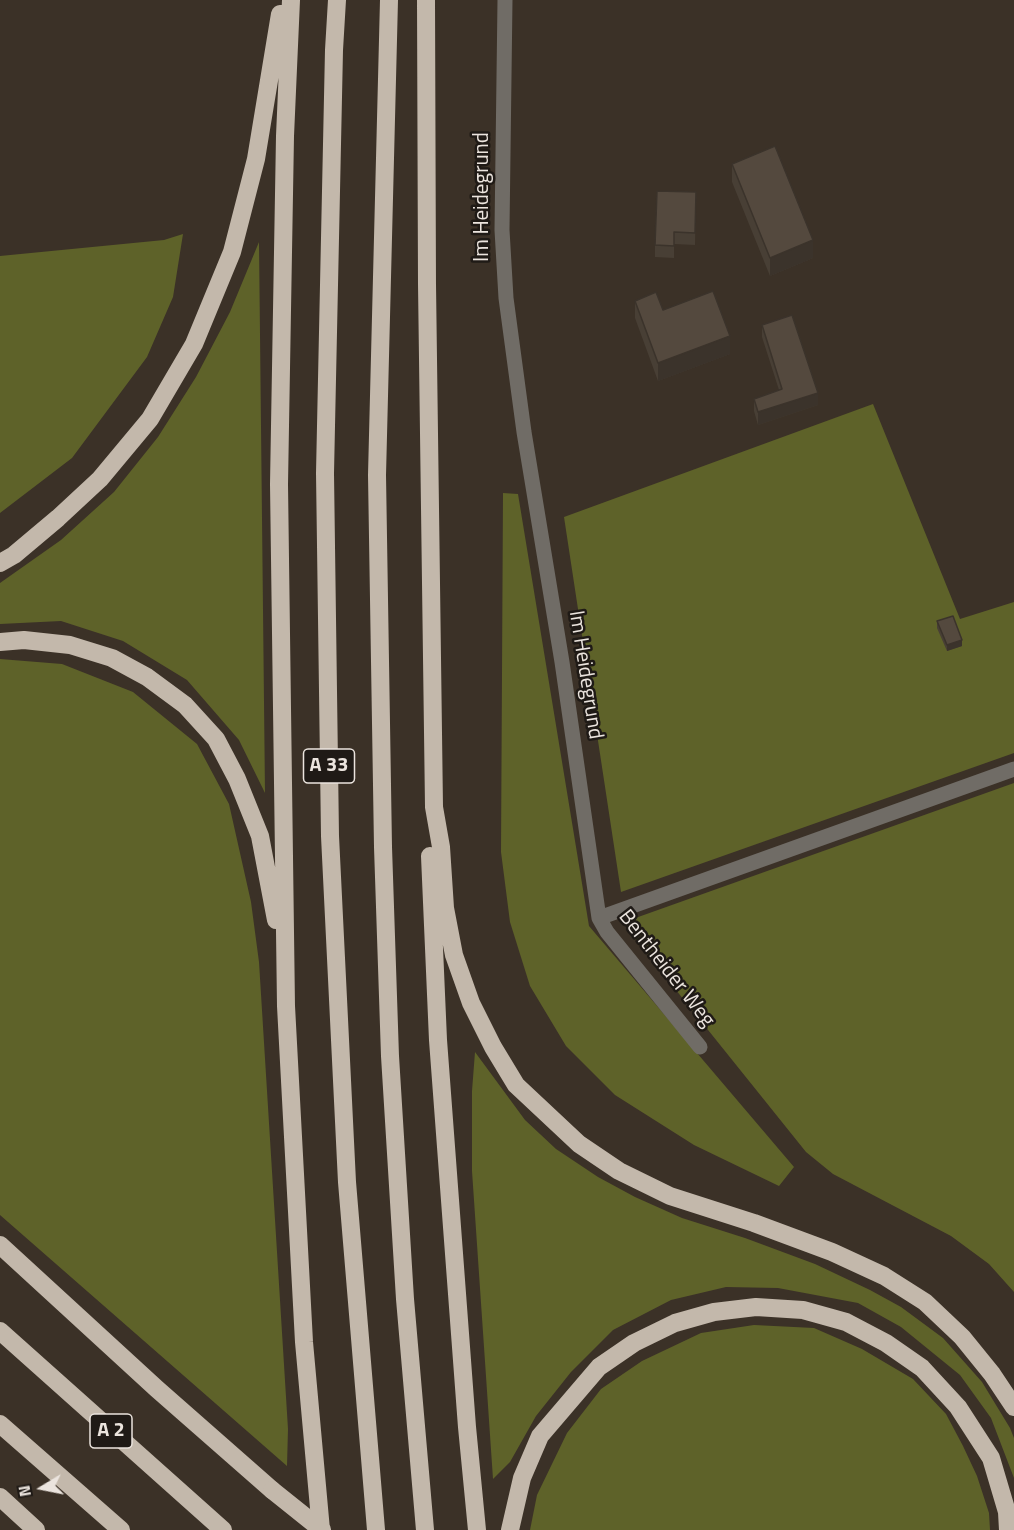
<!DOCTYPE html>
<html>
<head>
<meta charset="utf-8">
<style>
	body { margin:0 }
	#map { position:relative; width:1014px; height:1530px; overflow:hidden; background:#3b3127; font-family:"Titillium Web",sans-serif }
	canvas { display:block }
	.north { position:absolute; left:12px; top:1458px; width:60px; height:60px; -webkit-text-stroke:4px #1f1a16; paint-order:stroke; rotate:260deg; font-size:16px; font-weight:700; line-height:24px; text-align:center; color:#ebe4de }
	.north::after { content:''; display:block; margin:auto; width:21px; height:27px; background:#ebe4de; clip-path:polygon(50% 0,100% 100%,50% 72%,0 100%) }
</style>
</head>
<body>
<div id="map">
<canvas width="1014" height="1530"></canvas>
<div class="north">N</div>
</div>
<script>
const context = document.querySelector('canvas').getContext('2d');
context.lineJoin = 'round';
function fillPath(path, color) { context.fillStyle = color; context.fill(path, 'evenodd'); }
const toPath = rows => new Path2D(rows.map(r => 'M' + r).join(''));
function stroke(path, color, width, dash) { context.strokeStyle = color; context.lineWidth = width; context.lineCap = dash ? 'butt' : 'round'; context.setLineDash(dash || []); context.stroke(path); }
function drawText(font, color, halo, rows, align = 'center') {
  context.font = font + ' "Titillium Web",sans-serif'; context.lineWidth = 5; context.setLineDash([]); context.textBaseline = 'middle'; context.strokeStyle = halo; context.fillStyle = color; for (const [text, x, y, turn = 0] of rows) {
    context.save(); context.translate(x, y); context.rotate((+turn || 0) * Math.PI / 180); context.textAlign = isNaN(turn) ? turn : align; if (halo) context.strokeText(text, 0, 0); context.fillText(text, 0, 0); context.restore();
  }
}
fillPath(toPath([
	[183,234,173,297,147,357,72,458,0,513,0,256,164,240],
	[259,242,265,793,239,740,187,680,123,641,61,621,0,624,0,583,61,540,114,492,158,437,196,377,230,312],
	[873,404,960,619,1014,602,1014,753,621,892,564,517],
	[503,493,518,494,589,926,794,1167,779,1186,694,1145,615,1095,566,1046,530,986,510,922,501,852],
	[0,659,62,664,133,692,197,744,229,804,251,902,259,962,288,1429,287,1466,0,1215],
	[1014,783,1014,1292,989,1264,951,1236,833,1174,806,1152,627,929,627,921],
	[475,1052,525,1120,556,1149,598,1177,635,1197,682,1218,745,1238,815,1264,870,1290,901,1307,943,1338,982,1382,1010,1428,1014,1438,1014,1478,991,1418,960,1375,901,1327,858,1303,778,1288,726,1287,671,1300,613,1330,571,1372,536,1416,510,1462,493,1479,472,1171,472,1091],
	[754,1325,814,1328,862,1349,913,1379,946,1414,963,1446,977,1476,989,1513,990,1530,530,1530,537,1495,567,1433,601,1389,642,1361,701,1333]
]), '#5e6229');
stroke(toPath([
	[505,0,502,230,506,298,524,432,562,662,599,918,607,932,700,1047],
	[599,918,1014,769]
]), '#706c66', 15);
stroke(toPath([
	[291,0,285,136,279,484,286,1006,304,1342,321,1530],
	[337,0,334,50,325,473,330,836,347,1182,376,1530],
	[389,0,377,475,383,847,390,1056,405,1299,425,1530],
	[426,0,427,284,434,807,441,847,445,908,454,955,471,1003,493,1047,516,1085,579,1144,619,1171,670,1196,754,1223,832,1252,884,1276,925,1302,962,1337,992,1374,1014,1407],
	[0,563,14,555,58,518,100,479,150,419,194,344,232,252,256,159,280,14],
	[0,642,24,640,70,645,112,658,147,677,185,705,216,739,237,779,260,836,276,920],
	[430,856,438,1040,467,1427,477,1530],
	[0,1245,157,1389,272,1490],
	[0,1331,223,1530],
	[0,1424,121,1530],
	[0,1497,36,1530],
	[510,1530,522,1478,540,1436,599,1367,634,1343,675,1323,714,1312,756,1307,803,1310,846,1322,886,1343,922,1368,958,1407,991,1458,1007,1512,1008,1530]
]), '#c3b8ab', 18);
stroke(toPath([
	[272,1490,322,1530]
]), '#c3b8ab', 18);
fillPath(toPath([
	[732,164,813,258,770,276,732,182],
	[696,192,695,245,674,244,674,258,655,257,655,245],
	[635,301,663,310,730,354,658,381,635,318],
	[762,325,818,405,758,425,754,411,754,399,779,390,762,337],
	[937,621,962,646,947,651,937,628]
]), '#483f35');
fillPath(toPath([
	[813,240,813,258,770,276,770,258],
	[730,336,730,354,658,381,658,363],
	[818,393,818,405,758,425,758,412],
	[962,640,962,646,947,651,947,645]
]), '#3b332b');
const building = toPath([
	[775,146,813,240,770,258,732,164,775,146],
	[657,191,696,192,695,233,674,232,674,246,655,245,657,191],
	[713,291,730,336,658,363,635,301,656,292,663,310,713,291],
	[792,315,818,393,758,412,754,399,782,389,762,325,792,315],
	[953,616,962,640,947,645,937,621,953,616]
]);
fillPath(building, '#54493e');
stroke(building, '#3b332b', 1.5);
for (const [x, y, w] of [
	[329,766,51],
	[111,1431,42]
]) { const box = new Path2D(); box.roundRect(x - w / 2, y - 17, w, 34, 4.5); context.fillStyle = '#1f1a16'; context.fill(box); stroke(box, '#ebe4de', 1.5); }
drawText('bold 20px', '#ebe4de', null, [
	["A 33",329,766],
	["A 2",111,1431]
]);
drawText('21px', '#ebe4de', '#1f1a16', [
	["Im Heidegrund",483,197,-90],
	["Im Heidegrund",585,675,81],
	["Bentheider Weg",666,969,52]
]);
</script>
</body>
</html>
